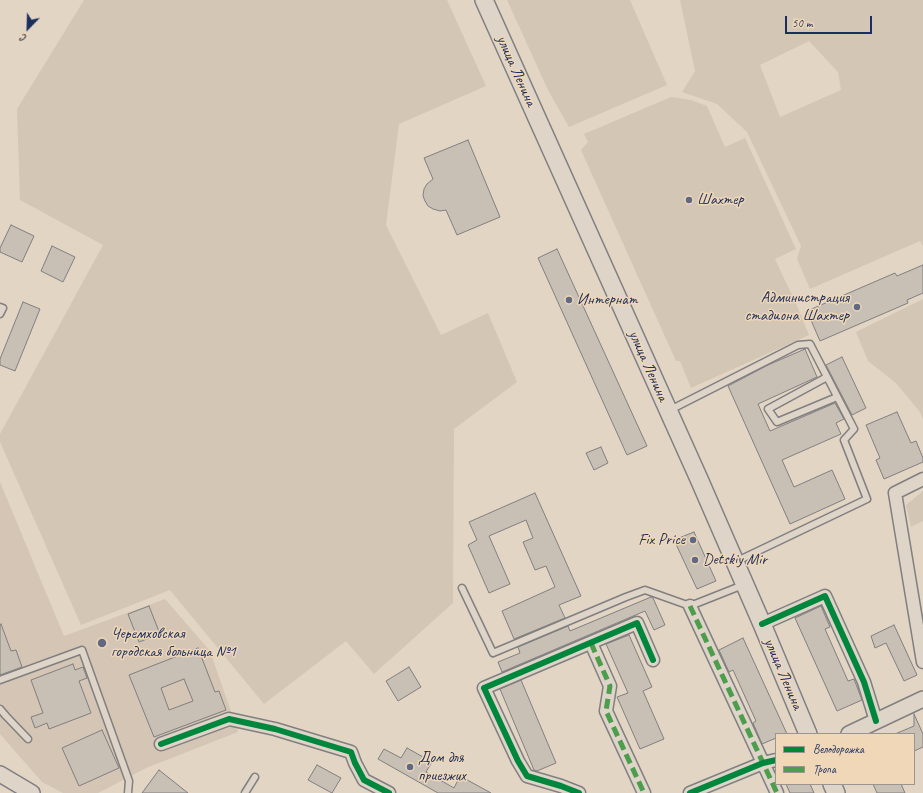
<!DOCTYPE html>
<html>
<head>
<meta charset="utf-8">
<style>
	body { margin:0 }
	#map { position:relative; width:923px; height:793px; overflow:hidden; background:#e2d5c4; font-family:Caveat,sans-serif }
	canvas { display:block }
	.legend { position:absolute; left:775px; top:733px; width:140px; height:52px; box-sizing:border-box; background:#efd7b7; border:1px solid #9a9493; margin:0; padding:5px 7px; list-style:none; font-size:12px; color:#1b2f5e }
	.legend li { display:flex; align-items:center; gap:8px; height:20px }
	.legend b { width:20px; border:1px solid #9a9493 }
	.north { position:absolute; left:8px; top:8px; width:40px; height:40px; -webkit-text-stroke:3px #efd7b7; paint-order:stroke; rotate:203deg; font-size:11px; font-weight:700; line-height:16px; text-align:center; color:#1b2f5e }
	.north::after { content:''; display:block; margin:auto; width:14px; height:18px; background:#1b2f5e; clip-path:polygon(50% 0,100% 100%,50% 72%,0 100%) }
	.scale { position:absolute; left:785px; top:16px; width:87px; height:18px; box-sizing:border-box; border:2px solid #1b2f5e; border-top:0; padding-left:5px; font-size:12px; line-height:14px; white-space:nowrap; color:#1b2f5e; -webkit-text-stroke:3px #efd7b7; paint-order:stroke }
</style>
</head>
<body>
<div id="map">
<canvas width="923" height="793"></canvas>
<ul class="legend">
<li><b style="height:5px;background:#00873e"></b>Велодорожка</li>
<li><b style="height:5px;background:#4c9d4c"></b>Тропа</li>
</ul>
<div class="north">С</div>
<div class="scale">50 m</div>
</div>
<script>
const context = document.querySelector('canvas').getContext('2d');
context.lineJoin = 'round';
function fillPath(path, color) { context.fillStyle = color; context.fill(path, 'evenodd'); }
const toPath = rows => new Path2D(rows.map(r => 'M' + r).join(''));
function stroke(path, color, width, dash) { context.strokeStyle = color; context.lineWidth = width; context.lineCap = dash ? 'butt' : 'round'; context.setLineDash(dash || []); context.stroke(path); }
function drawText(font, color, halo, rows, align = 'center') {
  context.font = font + ' Caveat,sans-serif'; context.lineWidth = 3; context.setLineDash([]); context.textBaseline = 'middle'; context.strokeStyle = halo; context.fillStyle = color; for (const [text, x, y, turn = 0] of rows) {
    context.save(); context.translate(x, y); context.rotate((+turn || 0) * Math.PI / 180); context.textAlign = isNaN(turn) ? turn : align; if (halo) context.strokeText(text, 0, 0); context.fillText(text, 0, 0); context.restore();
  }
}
fillPath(toPath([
	[0,482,64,636,165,599,210,651,238,732,146,768,98,793,63,793,42,782,0,734]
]), '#d4c5b4');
fillPath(toPath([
	[84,0,447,0,486,86,399,124,386,225,441,335,488,313,517,382,454,429,453,603,374,674,346,641,264,704,170,590,81,625,0,442,0,434,103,245,20,200,17,109],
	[507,0,630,0,667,85,569,127,548,90],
	[680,0,923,0,923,246,920,241,810,289,797,259,801,246,747,132,717,104,682,92,695,71],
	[809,41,838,72,841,90,780,117,760,65],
	[671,97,691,100,707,106,725,147,745,138,796,249,775,259,797,306,809,335,691,388,680,361,676,361,581,150,588,142,584,134],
	[923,299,923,419,920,412,896,383,868,361,856,332],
	[923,491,923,521,911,527,906,505]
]), '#d4c6b4');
const building = toPath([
	[468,140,500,217,457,235,446,210,440,211,433,209,428,206,425,201,423,196,424,189,427,184,433,179,424,158,468,140],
	[11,225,34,236,22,262,0,252,0,248,11,225],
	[52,246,75,257,63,282,41,271,52,246],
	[557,249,647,446,627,455,538,258,557,249],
	[923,265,923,293,907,300,908,303,820,341,807,311,895,273,897,276,923,265],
	[23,302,40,309,15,371,0,365,0,359,23,302],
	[805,349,817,377,758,404,770,431,835,403,844,419,836,423,841,434,782,460,794,487,832,470,845,499,790,524,728,386,768,365,805,349],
	[842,357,866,408,852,415,826,365,842,357],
	[897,412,911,443,916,441,923,458,923,462,884,479,876,460,880,458,866,425,897,412],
	[601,447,608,463,594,470,586,453,601,447],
	[535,493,581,596,559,605,565,618,514,639,502,611,555,587,546,566,535,570,523,542,533,538,526,520,489,536,510,584,489,593,468,545,477,540,469,522,535,493],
	[694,532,716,581,697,589,674,540,694,532],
	[651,597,653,598,665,625,654,630,645,611,502,672,498,662,520,653,518,647,568,626,570,631,651,597],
	[149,606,160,634,139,642,128,614,149,606],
	[821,606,830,627,825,629,848,681,854,679,862,700,837,711,795,618,821,606],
	[1,624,11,651,16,650,22,667,0,675,0,625,1,624],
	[894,625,917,675,904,681,886,643,875,648,871,636,894,625],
	[629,635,652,687,643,691,664,739,640,749,617,697,628,693,606,644,629,635],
	[743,638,787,734,776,734,776,738,762,744,753,723,756,721,733,670,729,672,719,650,743,638],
	[198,648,215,692,219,691,226,710,154,737,129,675,198,648],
	[184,679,193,701,169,710,161,688,184,679],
	[73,664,75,670,83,667,87,678,79,681,91,713,49,729,47,723,35,728,31,717,43,713,31,680,73,664],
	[409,667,421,687,398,701,386,681,409,667],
	[521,680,556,763,537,771,534,770,500,689,521,680],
	[914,714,923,734,923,747,914,751,914,734,895,734,914,726,914,714],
	[102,730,119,768,79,786,62,748,102,730],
	[407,748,432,762,426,772,454,788,460,776,491,793,438,793,378,759,384,749,401,758,407,748],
	[317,765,341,778,332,793,308,780,317,765],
	[159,770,188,793,142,793,159,770],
	[786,784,810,784,814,793,790,793,786,784],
	[873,784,901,784,905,793,877,793,873,784]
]);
fillPath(building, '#c8c0b5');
stroke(building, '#817f80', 1);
const service = toPath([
	[0,307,3,308,0,314],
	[827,377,768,409,777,422,837,397],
	[670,410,798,345,810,344,854,429,844,440,867,499,735,562],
	[462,588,493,653,626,597,645,590,690,606,743,585],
	[0,680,82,650,129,781,128,793],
	[0,709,6,716,28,739],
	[245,793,255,777]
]);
const minor = toPath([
	[923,479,895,493,923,662],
	[690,606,777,793],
	[762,624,825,596,864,682,876,721],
	[591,643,610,686,606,711,644,793],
	[161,744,229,719,275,729,351,752,355,763,364,780,389,793],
	[579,793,561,786,527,776,518,761,484,688,637,623,653,660],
	[690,793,763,763,776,760]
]);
const tertiary = toPath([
	[849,734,923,699],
	[0,774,32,793]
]);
const secondary = toPath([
	[484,0,699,479,762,624,808,734],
	[832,784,836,793]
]);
stroke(service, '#817f80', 9);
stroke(minor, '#817f80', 15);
stroke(tertiary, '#817f80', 18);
stroke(secondary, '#817f80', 20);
stroke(service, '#ded4c8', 6);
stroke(minor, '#ded4c8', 12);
stroke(tertiary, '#ded4c8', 15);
stroke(secondary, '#ded4c8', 17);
stroke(toPath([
	[690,606,777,793],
	[591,643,610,686,606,711,644,793]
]), '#4c9d4c', 5, [10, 5]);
stroke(toPath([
	[762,624,825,596,864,682,876,721],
	[161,744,229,719,275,729,351,752,355,763,364,780,389,793],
	[579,793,561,786,527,776,518,761,484,688,637,623,653,660],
	[690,793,763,763,776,760]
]), '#00873e', 6);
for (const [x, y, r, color] of [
	[689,200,4,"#616982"],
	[569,300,4,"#616982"],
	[857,307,4,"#616982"],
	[693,540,4,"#616982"],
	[695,560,4,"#616982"],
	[102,643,5,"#616982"],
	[410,767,4,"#616982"]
]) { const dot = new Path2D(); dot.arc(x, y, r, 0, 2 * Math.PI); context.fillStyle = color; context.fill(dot); stroke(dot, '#efd7b7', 1.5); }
drawText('16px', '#1b2f5e', '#efd7b7', [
	["улица Ленина",516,71,66],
	["улица Ленина",648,366,66],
	["улица Ленина",783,674,67]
]);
drawText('16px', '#1b2f5e', '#efd7b7', [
	["Шахтер",697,200],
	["Администрация",849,298,"right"],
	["стадиона Шахтер",849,316,"right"],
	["Интернат",577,300],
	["Fix Price",685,540,"right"],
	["Detskiy Mir",703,560],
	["Черемховская",111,634],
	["городская больница №1",111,652],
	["Дом для",418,758],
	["приезжих",418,776]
], 'left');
</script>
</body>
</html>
